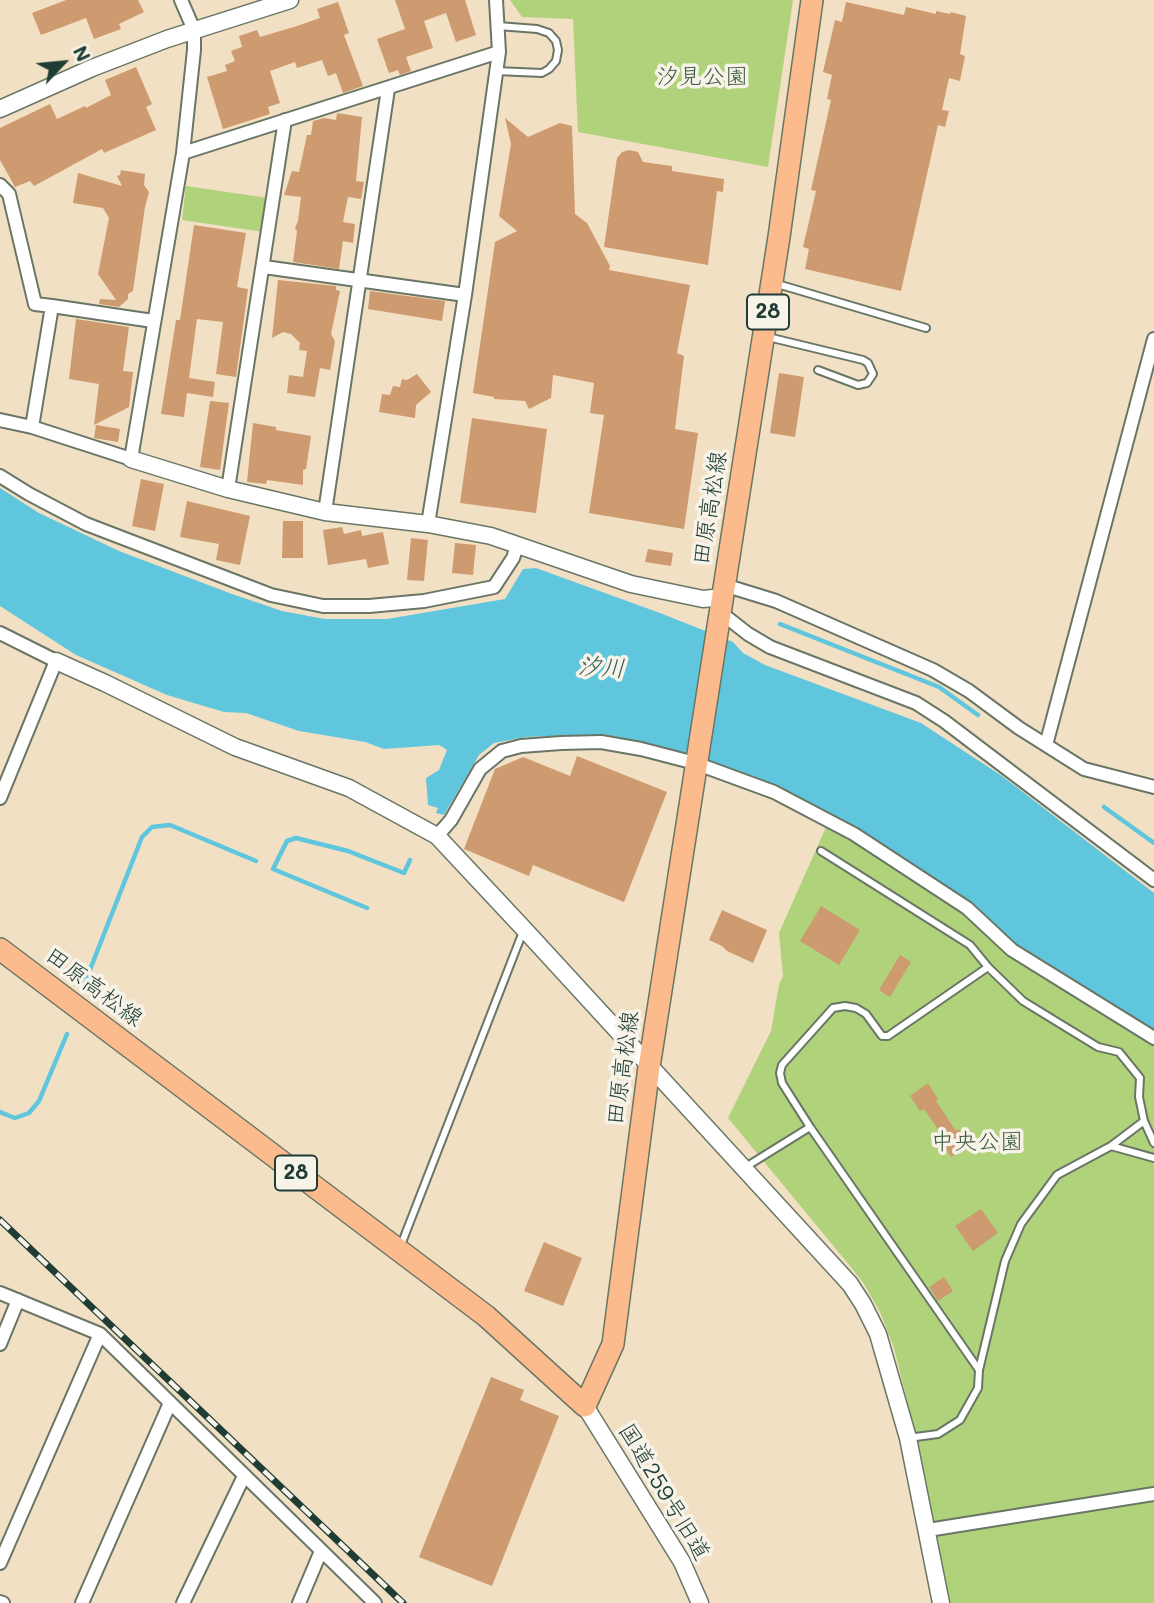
<!DOCTYPE html>
<html>
<head>
<meta charset="utf-8">
<style>
	body { margin:0 }
	#map { position:relative; width:1154px; height:1603px; overflow:hidden; background:#f2e0c4; font-family:Mali,sans-serif }
	canvas { display:block }
	.north { position:absolute; left:28px; top:28px; width:70px; height:70px; -webkit-text-stroke:5px #f7f3e8; paint-order:stroke; rotate:64deg; font-size:19px; font-weight:700; line-height:28px; text-align:center; color:#1f3d34 }
	.north::after { content:''; display:block; margin:auto; width:24px; height:32px; background:#1f3d34; clip-path:polygon(50% 0,100% 100%,50% 72%,0 100%) }
</style>
</head>
<body>
<div id="map">
<canvas width="1154" height="1603"></canvas>
<div class="north">N</div>
</div>
<script>
const context = document.querySelector('canvas').getContext('2d');
context.lineJoin = 'round';
function fillPath(path, color) { context.fillStyle = color; context.fill(path, 'evenodd'); }
const toPath = rows => new Path2D(rows.map(r => 'M' + r).join(''));
function stroke(path, color, width, dash) { context.strokeStyle = color; context.lineWidth = width; context.lineCap = dash ? 'butt' : 'round'; context.setLineDash(dash || []); context.stroke(path); }
function drawText(font, color, halo, rows, align = 'center') {
  context.font = font + ' Mali,"Klee One",sans-serif'; context.lineWidth = 7; context.setLineDash([]); context.textBaseline = 'middle'; context.strokeStyle = halo; context.fillStyle = color; for (const [text, x, y, turn = 0] of rows) {
    context.save(); context.translate(x, y); context.rotate((+turn || 0) * Math.PI / 180); context.textAlign = isNaN(turn) ? turn : align; if (halo) context.strokeText(text, 0, 0); context.fillText(text, 0, 0); context.restore();
  }
}
fillPath(toPath([
	[510,0,793,0,768,167,578,132,573,19,522,17],
	[186,186,268,198,264,232,182,220],
	[827,825,853,839,931,890,966,917,1010,956,1154,1043,1154,1603,947,1603,920,1452,894,1348,880,1312,864,1284,850,1266,728,1118,771,1031,779,985,783,976,779,933]
]), '#afd27b');
fillPath(toPath([
	[0,488,39,513,119,551,232,594,282,611,325,619,387,619,505,599,523,569,536,568,660,613,733,642,743,653,765,665,921,723,1002,776,1154,893,1154,1033,1011,943,766,783,746,774,674,750,616,738,574,735,526,737,494,743,479,755,444,815,436,813,438,808,428,805,426,778,439,770,447,750,439,745,384,749,365,742,299,731,246,713,224,712,167,695,76,655,0,606]
]), '#60c6dd');
stroke(toPath([
	[780,624,939,687,978,715],
	[1104,807,1154,843],
	[367,908,273,869,287,841,296,838,348,851,404,873,410,860],
	[84,985,142,837,152,827,170,825,256,861],
	[0,1112,15,1118,29,1113,39,1101,67,1034]
]), '#60c6dd', 4.5);
fillPath(toPath([
	[66,0,138,0,144,12,119,24,121,29,94,39,86,18,41,35,32,13],
	[395,0,465,0,476,35,456,42,446,13,424,21,433,48,406,57,411,71,400,75,398,70,389,73,377,39,405,29],
	[338,2,349,33,344,35,363,86,343,93,336,73,328,76,322,60,297,68,295,62,270,71,280,103,268,107,270,114,223,129,207,77,227,71,225,65,235,61,231,51,242,47,239,36,257,30,260,37,297,26,320,18,317,9],
	[846,2,904,15,906,7,936,14,936,11,950,14,951,12,966,16,960,54,965,56,960,81,949,78,942,110,949,111,945,127,938,125,901,291,805,269,809,249,803,247,816,191,811,190,831,100,827,99,832,75,823,72,835,20,842,22],
	[136,67,152,104,146,107,156,130,104,153,102,149,34,186,30,181,15,187,0,160,0,128,50,104,57,119,85,106,86,108,111,95,105,80],
	[337,113,362,117,356,181,364,182,361,199,348,197,343,222,355,224,353,243,343,241,339,269,293,262,297,231,295,228,298,221,301,197,284,195,292,171,299,172,307,135,311,135,313,121,324,118,336,120],
	[505,118,528,137,560,123,572,126,575,214,587,223,610,266,609,270,690,285,677,353,684,356,675,429,698,433,684,529,589,513,604,415,590,413,594,383,553,375,551,398,529,409,525,401,494,399,494,397,473,393,495,242,517,231,499,216,511,144],
	[629,150,638,152,643,162,672,166,672,171,724,179,723,192,717,191,708,265,604,247,617,158,622,152],
	[121,170,145,174,144,185,149,192,145,207,133,291,128,294,128,299,119,307,99,304,100,299,116,300,98,274,109,218,103,208,73,203,78,173,122,186,117,176,120,175],
	[194,225,246,233,237,287,248,289,236,377,216,374,223,322,197,319,189,378,215,382,213,397,187,393,184,417,161,414,176,320,180,320],
	[278,280,336,286,336,290,340,291,331,334,335,341,330,370,320,368,315,397,287,393,289,375,303,377,307,351,299,350,300,343,291,334,283,332,272,338],
	[370,291,445,301,442,321,368,309],
	[76,319,129,327,123,371,133,372,129,407,94,425,99,384,69,379],
	[779,373,804,377,795,437,770,433],
	[417,374,431,392,416,405,415,418,379,412,382,394,390,395,393,386,400,387,402,379,407,380],
	[210,401,229,403,220,470,200,467],
	[472,418,547,429,536,513,460,503],
	[253,423,276,427,276,430,311,436,306,469,303,470,303,485,267,480,266,484,247,482],
	[96,425,120,429,118,442,94,438],
	[141,479,164,484,155,531,132,526],
	[187,501,250,516,240,565,216,560,219,544,180,537],
	[283,521,303,521,303,558,282,558],
	[342,527,344,534,361,530,362,536,383,532,389,564,368,568,366,559,328,565,323,530],
	[411,538,428,540,424,581,407,580],
	[455,543,476,545,473,575,452,573],
	[648,549,673,553,671,566,645,562],
	[577,756,667,792,624,902,533,865,529,876,464,849,495,769,523,757,570,776],
	[821,906,860,930,839,965,800,941],
	[722,910,767,930,753,963,727,951,722,946,709,940],
	[900,955,911,962,890,997,879,990],
	[928,1083,938,1099,936,1101,956,1131,959,1129,969,1145,951,1157,941,1141,945,1139,924,1109,920,1111,910,1096],
	[981,1209,998,1233,973,1251,955,1226],
	[544,1242,582,1258,563,1306,524,1291],
	[944,1277,953,1291,938,1301,929,1287],
	[491,1377,524,1390,520,1400,559,1416,492,1586,419,1557]
]), '#ce9a6f');
const service = toPath([
	[496,71,542,73,549,69,556,61,558,50,556,41,549,33,537,29,498,26],
	[774,283,926,328],
	[768,337,863,360,868,363,873,374,867,383,858,385,818,370],
	[821,851,970,945,988,967,1023,1001,1098,1047,1119,1052,1140,1078,1139,1097,1144,1121,1111,1146],
	[1144,1121,1154,1143],
	[744,1168,810,1127],
	[401,1245,524,929],
	[979,1370,1005,1261,1021,1224,1057,1175,1111,1146,1154,1158],
	[908,1438,938,1434,960,1420,978,1388,979,1370,810,1127,782,1083,780,1073,782,1065,833,1008,845,1006,856,1008,866,1014,882,1036,888,1036,988,967]
]);
const minor = toPath([
	[183,153,499,52],
	[0,185,9,194,35,304,52,306,32,427],
	[264,267,465,295],
	[52,306,153,321],
	[0,420,32,427,131,459,183,153,194,50,194,30,181,0],
	[0,476,29,494,86,524,271,595,323,606,369,606,424,601,494,587,513,558,517,546],
	[228,489,285,120],
	[325,512,388,89],
	[428,524,465,295,499,52,496,0],
	[724,585,776,601,933,670,969,691,1019,728,1084,769,1154,787],
	[720,612,748,634,770,647,916,703,944,721,1154,880],
	[0,633,56,661,0,798],
	[1046,745,1154,339],
	[437,836,451,820,480,769,502,751,521,746,561,743,601,742,641,749,695,763,774,792,854,834,967,908,1012,950,1154,1038],
	[0,1293,100,1334,375,1603],
	[0,1344,18,1300],
	[928,1530,1154,1494],
	[0,1563,100,1334],
	[0,1602,3,1603],
	[82,1603,170,1403],
	[183,1603,244,1476],
	[299,1603,321,1551]
]);
const tertiary = toPath([
	[0,109,92,68,167,39,290,0],
	[131,459,228,489,325,512,428,524,491,536,631,584,703,599,723,597],
	[56,661,105,683,235,747,349,788,437,836,524,929,850,1284,863,1304,878,1334,908,1438,941,1603],
	[585,1406,682,1562,700,1603]
]);
const primary = toPath([
	[0,949,486,1316,585,1406,613,1344,649,1067,779,237,812,0]
]);
stroke(service, '#697666', 10);
stroke(minor, '#697666', 16);
stroke(tertiary, '#697666', 19);
stroke(primary, '#697666', 24);
stroke(service, '#fff', 6);
stroke(minor, '#fff', 12);
stroke(tertiary, '#fff', 16);
stroke(primary, '#fbbb8d', 21);
const rail = toPath([
	[0,1220,403,1603]
]);
stroke(rail, '#1f3d34', 7);
stroke(rail, '#f7f3e8', 4.5, [13]);
for (const [x, y, w] of [
	[768,312,42],
	[296,1173,42]
]) { const box = new Path2D(); box.roundRect(x - w / 2, y - 17.5, w, 35, 5); context.fillStyle = '#f7f3e8'; context.fill(box); stroke(box, '#1f3d34', 2); }
drawText('bold 21px', '#1f3d34', null, [
	["28",768,312],
	["28",296,1173]
]);
drawText('23px', '#3c5b42', '#f7f3e8', [
	["汐見公園",702,77],
	["中央公園",977,1142]
]);
drawText('23px', '#1f3d34', '#f7f3e8', [
	["田原高松線",710,508,-81],
	["田原高松線",94,987,37],
	["田原高松線",623,1068,-82],
	["国道259号旧道",664,1492,59]
]);
drawText('italic 24px', '#2c5856', '#f7f3e8', [
	["汐川",601,668,3]
]);
</script>
</body>
</html>
